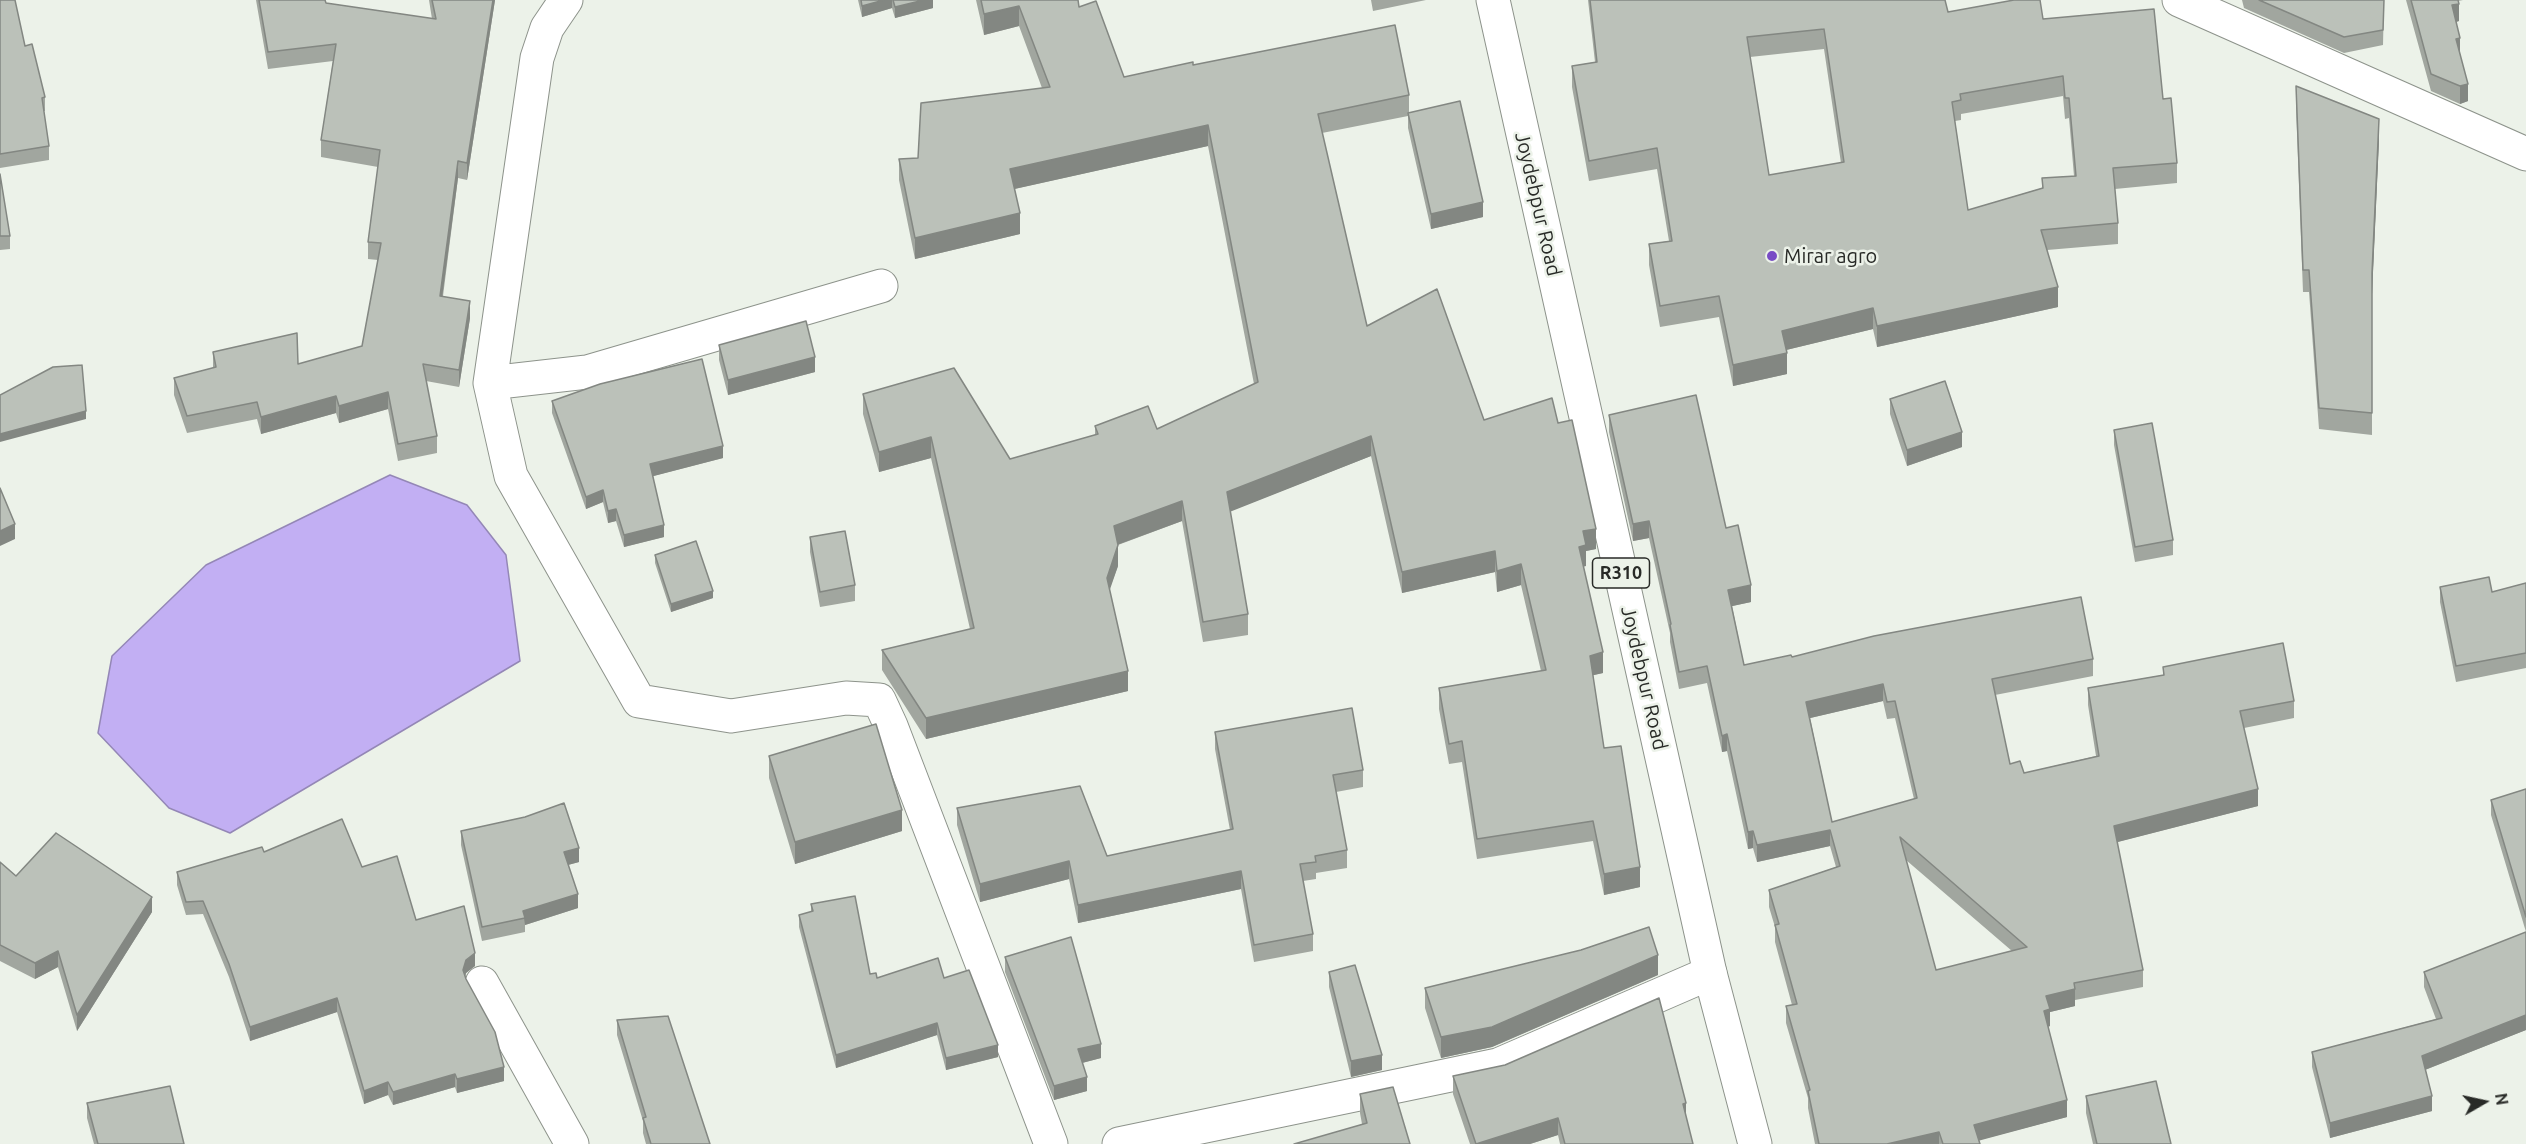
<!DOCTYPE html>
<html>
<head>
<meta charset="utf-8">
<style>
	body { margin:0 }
	#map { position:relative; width:2526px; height:1144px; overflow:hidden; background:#ecf2e9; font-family:Ubuntu,sans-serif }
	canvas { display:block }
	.north { position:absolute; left:2454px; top:1072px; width:60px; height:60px; -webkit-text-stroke:4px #ecf2e9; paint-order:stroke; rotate:81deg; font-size:16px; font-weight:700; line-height:24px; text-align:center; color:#282a27 }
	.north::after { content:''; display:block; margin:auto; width:21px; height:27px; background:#282a27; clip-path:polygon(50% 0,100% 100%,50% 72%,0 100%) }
</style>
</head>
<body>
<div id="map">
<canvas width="2526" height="1144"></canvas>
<div class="north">N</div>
</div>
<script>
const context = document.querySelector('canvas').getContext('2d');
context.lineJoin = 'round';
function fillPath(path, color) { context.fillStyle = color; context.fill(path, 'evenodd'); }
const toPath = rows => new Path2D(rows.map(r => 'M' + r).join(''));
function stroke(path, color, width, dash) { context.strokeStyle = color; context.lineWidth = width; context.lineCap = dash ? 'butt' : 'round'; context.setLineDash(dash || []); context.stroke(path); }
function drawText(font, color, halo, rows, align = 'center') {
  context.font = font + ' Ubuntu,sans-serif'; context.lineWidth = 5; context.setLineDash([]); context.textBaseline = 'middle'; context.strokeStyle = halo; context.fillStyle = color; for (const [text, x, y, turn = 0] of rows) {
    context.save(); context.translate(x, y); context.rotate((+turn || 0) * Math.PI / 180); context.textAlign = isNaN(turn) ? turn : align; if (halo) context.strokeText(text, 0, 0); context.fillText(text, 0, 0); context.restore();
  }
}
const water = toPath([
	[390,475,467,505,506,555,520,661,230,833,169,808,98,733,112,656,206,565,390,475]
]);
fillPath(water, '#c2aff3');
stroke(water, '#9487b6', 1.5);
const minor = toPath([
	[2179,0,2526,154],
	[881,286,587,372,490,383,511,476,639,701,731,716,846,698,879,700,891,726,1051,1144],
	[490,383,537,58,547,28,566,0],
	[482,983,572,1144],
	[1119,1144,1498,1065,1710,973]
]);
const major = toPath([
	[1493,0,1710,973,1755,1144]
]);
stroke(minor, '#8d938b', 35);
stroke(major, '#8d938b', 35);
stroke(minor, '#fff', 33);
stroke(major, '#fff', 33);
fillPath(toPath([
	[0,0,25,46,45,97,45,111,44,111,49,146,49,160,0,168],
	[256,0,325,0,326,3,432,19,429,0,495,0,467,180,458,178,443,296,470,318,459,387,426,381,437,436,437,453,398,461,388,409,339,423,336,413,261,434,257,419,187,433,174,395,174,378,213,368,213,352,298,364,362,346,378,260,368,259,368,242,378,167,321,157,321,140,333,61,268,69],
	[858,0,933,0,933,8,895,18,892,8,862,17],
	[976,0,1078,0,1079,7,1124,77,1193,65,1409,95,1409,113,1483,217,1431,229,1408,128,1408,116,1322,133,1367,326,1484,420,1558,423,1596,549,1586,551,1586,566,1583,566,1603,673,1593,675,1604,748,1640,887,1604,895,1593,841,1477,859,1462,762,1449,764,1439,709,1439,688,1541,671,1521,585,1497,592,1495,572,1402,593,1371,456,1230,511,1248,614,1248,635,1203,642,1182,521,1118,545,1118,566,1109,590,1128,691,926,739,882,670,882,650,970,629,931,458,879,472,863,414,863,394,1010,459,1095,435,1095,426,1157,429,1254,384,1208,146,1014,189,1020,234,915,259,899,180,899,159,918,158,1042,88,1019,26,984,35],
	[1371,0,1426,0,1373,11],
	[1588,0,1945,0,1948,12,2043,19,2163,99,2177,163,2177,183,2115,189,2118,223,2118,244,2047,250,2058,307,1877,347,1873,329,1786,350,1787,374,1733,386,1719,317,1660,327,1649,265,1649,244,1669,241,1657,169,1589,181,1572,87,1572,66,1595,62],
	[1824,49,1841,163,1769,175,1750,57],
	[2063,96,2065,119,2069,118,2074,176,2042,178,2042,188,1968,210,1955,121,1961,120,1961,114],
	[2242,0,2384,0,2383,45,2344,53,2244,8],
	[2406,0,2463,0,2458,1,2459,21,2456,22,2460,55,2468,101,2460,104,2431,91],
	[2296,86,2379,140,2372,294,2372,435,2319,429,2309,292,2303,292,2296,107],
	[0,174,10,236,10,249,0,250],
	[719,345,815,372,728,395,719,360],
	[1890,399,1962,447,1907,466,1890,414],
	[552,401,723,458,653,476,664,537,624,547,616,521,608,523,603,502,586,509,552,413],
	[1609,415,1726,528,1751,602,1732,606,1744,665,1792,657,2093,659,2093,676,1995,695,2010,764,2024,773,2096,756,2088,705,2088,688,2163,675,2163,667,2294,701,2294,718,2244,728,2258,806,2117,842,2143,970,2143,987,2075,1000,2075,1006,2050,1012,2050,1026,2048,1027,2067,1117,1979,1140,1980,1144,1815,1144,1808,1108,1808,1098,1786,1023,1786,1006,1792,1005,1775,942,1775,927,1769,907,1769,890,1836,867,1830,846,1757,862,1753,848,1748,849,1727,751,1722,752,1707,683,1679,689,1670,642,1670,633,1649,538,1633,541,1609,432],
	[1883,701,1887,719,1895,718,1914,799,1832,822,1810,718],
	[1906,860,2012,951,1936,970],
	[2114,430,2173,540,2173,555,2135,562,2114,445],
	[810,537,855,585,855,601,820,607,810,552],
	[655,555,713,598,671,612,655,563],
	[2526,583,2526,668,2456,682,2440,602,2440,587,2492,592],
	[1215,732,1363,770,1363,787,1336,792,1347,850,1347,868,1316,873,1316,879,1303,881,1313,934,1313,951,1254,962,1241,889,1078,923,1069,879,980,902,957,825,957,808,1107,856,1230,830,1215,749],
	[769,756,902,831,795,864,769,778],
	[2526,789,2526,1030,2425,1070,2432,1111,2330,1138,2312,1067,2312,1052,2436,1019,2424,987,2424,972,2526,932,2491,815,2491,800],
	[461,831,579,862,568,865,578,908,525,925,525,932,482,941,461,845],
	[264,852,362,867,416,920,475,966,466,973,465,977,504,1081,457,1093,455,1087,393,1105,388,1095,364,1104,337,1012,250,1041,229,977,203,914,186,915,177,885,177,872],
	[0,862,16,876,152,912,77,1031,58,967,35,979,0,961],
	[811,904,870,974,877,978,944,978,998,1057,946,1070,937,1035,836,1068,799,927,799,915,811,912],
	[1005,957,1101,1058,1082,1063,1087,1091,1054,1100,1005,972],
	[1329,972,1382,1070,1351,1077,1329,987],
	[1658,975,1492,1047,1441,1058,1425,1008,1425,988],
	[617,1020,710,1144,646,1144,643,1133,643,1121,617,1035],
	[1453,1076,1686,1118,1693,1144,1560,1144,1558,1135,1530,1144,1470,1144,1453,1094],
	[1360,1094,1410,1144,1362,1124,1360,1113],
	[2086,1096,2171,1144,2093,1144,2086,1113],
	[87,1103,184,1144,94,1144,87,1118]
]), '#a1a69f');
fillPath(toPath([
	[493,0,495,0,467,180,467,163],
	[884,0,892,0,892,8,862,17,862,6],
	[924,0,933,0,933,8,895,18,895,7],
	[2459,4,2459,21,2452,23,2452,5],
	[1019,6,1019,26,984,35,984,14],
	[2460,38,2460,55,2456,39],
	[2468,84,2468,101,2460,104,2460,86],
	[2379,119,2379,140,2372,294,2372,273],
	[1208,125,1208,146,1010,190,1010,169],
	[458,161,458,178,440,313,440,296],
	[1483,202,1483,217,1431,229,1431,214],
	[1020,213,1020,234,915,259,915,238],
	[2058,287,2058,307,1877,347,1877,326],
	[470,301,470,318,459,387,459,370],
	[1873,308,1873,329,1782,351,1782,331],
	[1787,353,1787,374,1733,386,1733,365],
	[815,357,815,372,728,395,728,380],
	[388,392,388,409,339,423,339,406],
	[336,396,336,413,261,434,261,417],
	[86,411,86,419,0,442,0,434],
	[1962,432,1962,447,1907,466,1907,450],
	[1371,436,1371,456,1227,513,1227,492],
	[931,437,931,458,879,472,879,452],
	[723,446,723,458,650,477,650,464],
	[603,490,603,502,586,509,586,497],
	[1182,501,1182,521,1114,546,1114,526],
	[616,509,616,521,608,523,608,511],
	[1649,521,1649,538,1633,541,1633,524],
	[15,524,15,539,0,546,0,531],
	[664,525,664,537,624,547,624,535],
	[1596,529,1596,549,1586,551,1586,566,1579,568,1579,547,1583,531],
	[1118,545,1118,566,1107,598,1107,578],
	[1495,551,1495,572,1402,593,1402,572],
	[1521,564,1521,585,1497,592,1497,571],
	[1751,585,1751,602,1728,607,1728,590],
	[713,591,713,598,671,612,671,604],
	[1603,652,1603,673,1590,676,1590,656],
	[1128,671,1128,691,926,739,926,718],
	[1883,684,1883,701,1806,719,1806,702],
	[1727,734,1727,751,1722,752,1722,736],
	[2258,789,2258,806,2114,843,2114,826],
	[902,810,902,831,795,864,795,842],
	[1830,830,1830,846,1757,862,1757,845],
	[1753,831,1753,848,1748,849,1748,832],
	[579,848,579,862,564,866,564,852],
	[1069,861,1069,879,980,902,980,884],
	[1640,867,1640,887,1604,895,1604,874],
	[1241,871,1241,889,1078,923,1078,905],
	[578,894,578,908,525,925,523,911],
	[152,897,152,912,77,1031,77,1015],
	[58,951,58,967,35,979,35,963],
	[475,953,475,966,466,973,463,983,463,970,466,960],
	[1658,955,1658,975,1492,1047,1441,1058,1441,1037],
	[2075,989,2075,1006,2050,1012,2050,1026,2044,1028,2044,1011,2046,996],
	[337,998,337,1012,250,1041,250,1027],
	[2526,1015,2526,1030,2422,1071,2422,1056],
	[937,1023,937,1035,836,1068,836,1055],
	[1101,1044,1101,1058,1078,1064,1078,1049],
	[998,1045,998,1057,946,1070,946,1058],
	[1382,1055,1382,1070,1351,1077,1351,1061],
	[504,1067,504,1081,457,1093,457,1079],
	[455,1074,455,1087,393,1105,393,1092],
	[1087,1077,1087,1091,1054,1100,1054,1086],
	[388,1082,388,1095,364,1104,364,1091],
	[2432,1096,2432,1111,2330,1138,2330,1123],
	[2067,1100,2067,1117,1974,1142,1974,1125],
	[1686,1103,1686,1120,1683,1104],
	[1558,1118,1558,1135,1530,1144,1476,1144],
	[1939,1132,1939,1144,1887,1144]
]), '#838782');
const building = toPath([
	[0,0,15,0,25,46,32,44,45,97,42,98,49,146,0,154,0,0],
	[259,0,325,0,326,3,436,19,432,0,493,0,467,163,458,161,440,296,470,301,459,370,423,364,437,436,398,444,388,392,339,406,336,396,261,417,257,402,187,416,174,378,216,367,213,352,297,333,298,364,362,346,381,243,368,242,380,150,321,140,336,44,268,52,259,0],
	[861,0,884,0,862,6,861,0],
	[893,0,924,0,895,7,893,0],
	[981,0,1078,0,1079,7,1096,1,1124,77,1193,62,1193,65,1395,25,1409,95,1318,114,1367,326,1437,289,1484,420,1552,398,1558,423,1572,420,1596,529,1583,531,1586,545,1579,547,1603,652,1590,656,1604,748,1621,746,1640,867,1604,874,1593,821,1477,839,1462,741,1449,744,1439,688,1546,670,1521,564,1497,571,1495,551,1402,572,1371,436,1227,492,1248,614,1203,622,1182,501,1114,526,1118,545,1107,578,1128,671,926,718,882,650,974,628,931,437,879,452,863,394,954,368,1010,459,1098,434,1095,426,1148,406,1157,429,1258,382,1208,125,1010,169,1020,213,915,238,899,159,918,158,921,103,1050,87,1019,6,984,14,981,0],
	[1590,0,1945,0,1948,12,2014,0,2040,0,2043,19,2154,9,2163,99,2171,98,2177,163,2113,168,2118,223,2041,230,2058,287,1877,326,1873,308,1782,331,1787,353,1733,365,1719,296,1660,306,1649,244,1672,241,1657,148,1589,161,1572,66,1597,62,1590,0],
	[1824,29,1844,162,1769,175,1747,37,1824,29],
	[2063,76,2065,98,2069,98,2076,176,2042,178,2043,188,1968,210,1952,102,1961,100,1960,94,2063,76],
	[2259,0,2384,0,2383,30,2344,37,2259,0],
	[2411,0,2458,0,2459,4,2452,5,2460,38,2456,39,2468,84,2460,86,2431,74,2411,0],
	[2296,86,2379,119,2372,273,2372,413,2319,408,2309,270,2303,270,2296,86],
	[1460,101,1483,202,1431,214,1408,113,1460,101],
	[0,174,10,236,0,236,0,174],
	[806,321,815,357,728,380,719,345,806,321],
	[702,359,723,446,650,464,664,525,624,535,616,509,608,511,603,490,586,497,552,401,600,384,702,359],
	[82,365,86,411,0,434,0,395,53,367,82,365],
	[1945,381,1962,432,1907,450,1890,399,1945,381],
	[1696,395,1726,528,1738,525,1751,585,1728,590,1744,665,1791,655,1792,657,1874,636,2081,597,2093,659,1992,679,2010,764,2020,761,2024,773,2099,756,2088,688,2164,675,2163,667,2283,643,2294,701,2240,711,2258,789,2114,826,2143,970,2074,983,2075,989,2046,996,2050,1009,2044,1011,2067,1100,1974,1125,1980,1144,1943,1144,1939,1132,1887,1144,1819,1144,1808,1091,1810,1090,1786,1006,1797,1004,1775,925,1779,924,1769,890,1840,866,1830,830,1757,845,1753,831,1748,832,1727,734,1722,736,1707,666,1679,672,1670,625,1671,624,1649,521,1633,524,1609,415,1696,395],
	[1883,684,1887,702,1895,701,1917,798,1832,822,1806,702,1883,684],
	[1900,837,2027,947,1936,970,1900,837],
	[2152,423,2173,540,2135,547,2114,430,2152,423],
	[0,488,15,524,0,531,0,488],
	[845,531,855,585,820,592,810,537,845,531],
	[696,541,713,591,671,604,655,555,696,541],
	[2489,577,2492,592,2526,583,2526,653,2456,666,2440,587,2489,577],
	[1352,708,1363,770,1333,775,1347,850,1315,856,1316,862,1300,864,1313,934,1254,945,1241,871,1078,905,1069,861,980,884,957,808,1080,786,1107,856,1233,829,1215,732,1352,708],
	[876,724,902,810,795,842,769,756,876,724],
	[2526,789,2526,917,2491,800,2526,789],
	[564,803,579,848,564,852,578,894,523,911,525,918,482,927,461,831,525,817,564,803],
	[342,819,362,867,397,856,416,920,464,906,475,953,466,960,463,970,466,979,495,1032,504,1067,457,1079,455,1074,393,1092,388,1082,364,1091,337,998,250,1027,229,964,203,901,186,902,177,872,262,847,264,852,342,819],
	[56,833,152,897,77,1015,58,951,35,963,0,945,0,862,16,876,56,833],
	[855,896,870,974,876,973,877,978,938,958,944,978,969,970,998,1045,946,1058,937,1023,836,1055,799,915,813,911,811,904,855,896],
	[1649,927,1658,955,1492,1027,1441,1037,1425,988,1581,950,1649,927],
	[2526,932,2526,1015,2422,1056,2432,1096,2330,1123,2312,1052,2442,1018,2424,972,2526,932],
	[1071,937,1101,1044,1078,1049,1087,1077,1054,1086,1005,957,1071,937],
	[1355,965,1382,1055,1351,1061,1329,972,1355,965],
	[1659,998,1686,1103,1683,1104,1693,1144,1565,1144,1558,1118,1476,1144,1453,1076,1505,1065,1659,998],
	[668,1016,710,1144,651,1144,643,1118,646,1117,617,1020,668,1016],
	[2156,1081,2171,1144,2097,1144,2086,1096,2156,1081],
	[170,1086,184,1144,98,1144,87,1103,170,1086],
	[1393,1087,1410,1144,1294,1144,1367,1123,1360,1094,1393,1087]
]);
fillPath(building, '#bbc1b9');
stroke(building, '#838782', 1.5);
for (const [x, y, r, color] of [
	[1772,256,6,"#784cc5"]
]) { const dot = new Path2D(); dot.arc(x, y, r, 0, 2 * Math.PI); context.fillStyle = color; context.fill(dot); stroke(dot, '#ecf2e9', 2); }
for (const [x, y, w] of [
	[1621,573,57]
]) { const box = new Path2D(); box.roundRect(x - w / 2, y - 15, w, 30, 4.5); context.fillStyle = '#ecf2e9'; context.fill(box); stroke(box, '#282a27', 1.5); }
drawText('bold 18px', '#282a27', null, [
	["R310",1621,573]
]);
drawText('20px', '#282a27', '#ecf2e9', [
	["Joydebpur Road",1538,204,77],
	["Joydebpur Road",1644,678,77]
]);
drawText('20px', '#282a27', '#ecf2e9', [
	["Mirar agro",1784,256]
], 'left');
</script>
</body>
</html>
